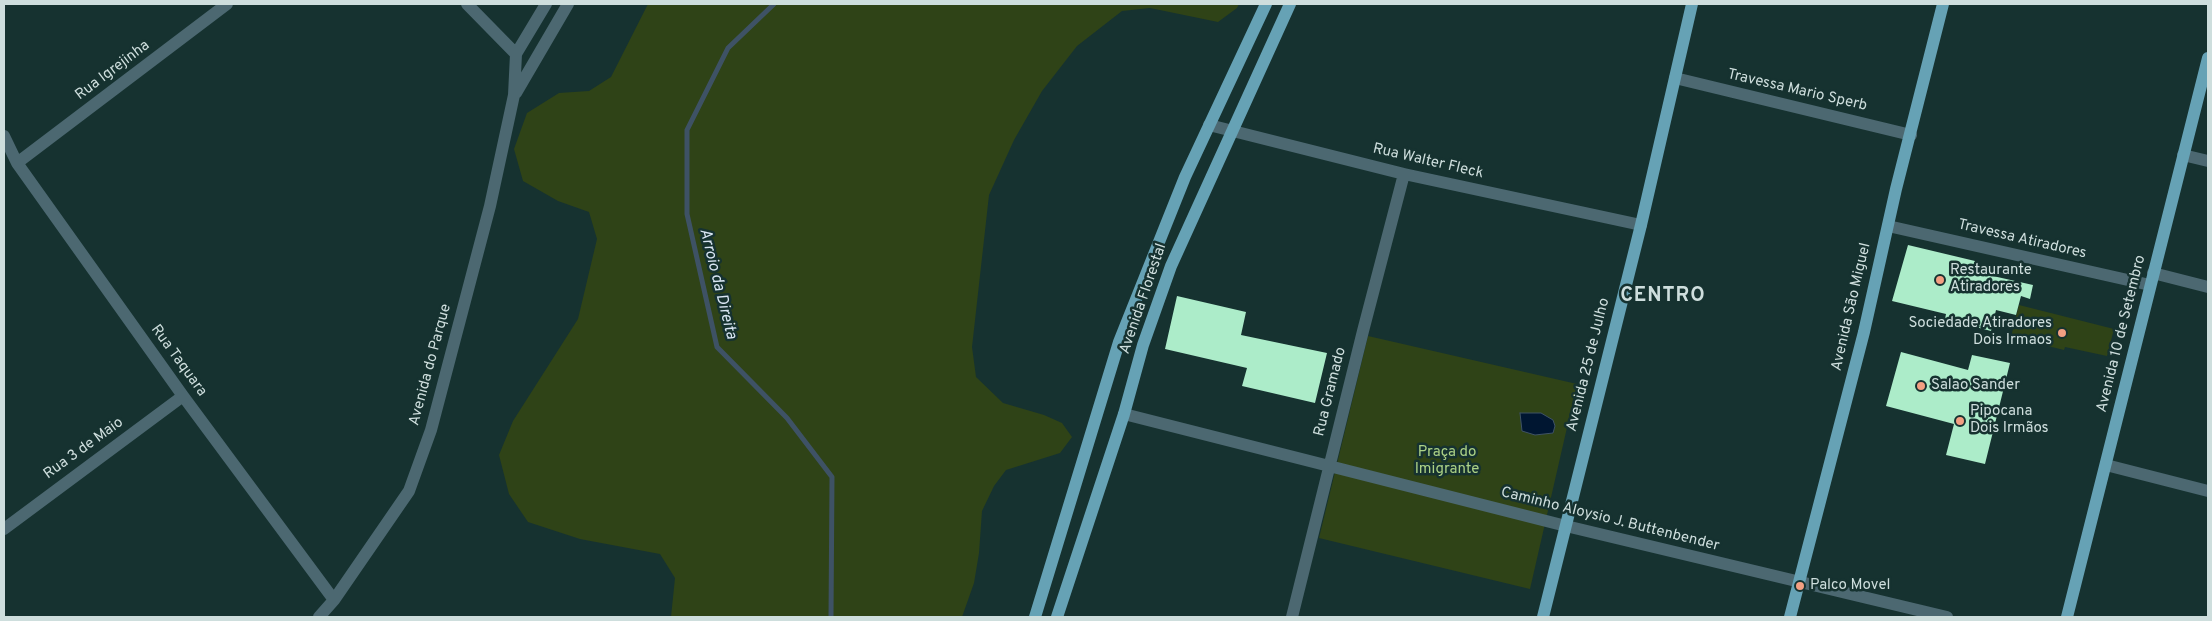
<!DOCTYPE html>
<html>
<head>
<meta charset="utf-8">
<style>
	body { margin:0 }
	#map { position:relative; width:2212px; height:621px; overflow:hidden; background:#163230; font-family:Overpass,sans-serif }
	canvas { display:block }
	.frame { position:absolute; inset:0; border:5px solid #cededd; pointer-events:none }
</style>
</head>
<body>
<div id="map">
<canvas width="2212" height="621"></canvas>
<div class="frame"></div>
</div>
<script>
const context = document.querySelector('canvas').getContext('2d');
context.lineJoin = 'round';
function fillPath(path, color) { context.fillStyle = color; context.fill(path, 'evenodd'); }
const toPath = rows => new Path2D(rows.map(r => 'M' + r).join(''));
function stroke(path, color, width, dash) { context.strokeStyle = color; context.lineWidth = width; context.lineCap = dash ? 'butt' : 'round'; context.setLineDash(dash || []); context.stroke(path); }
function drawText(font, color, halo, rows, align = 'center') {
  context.font = font + ' Overpass,sans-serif'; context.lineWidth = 5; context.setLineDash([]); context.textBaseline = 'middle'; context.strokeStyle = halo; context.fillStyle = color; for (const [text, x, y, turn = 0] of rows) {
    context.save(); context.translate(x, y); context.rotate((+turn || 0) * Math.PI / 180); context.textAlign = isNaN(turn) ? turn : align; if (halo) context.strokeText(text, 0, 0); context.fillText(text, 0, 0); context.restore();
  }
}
fillPath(toPath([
	[648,4,1239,4,1237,8,1218,22,1150,8,1122,11,1077,46,1042,91,1014,140,989,195,972,347,976,377,1003,403,1044,415,1062,423,1072,437,1060,453,1006,470,994,486,982,511,979,553,974,583,962,617,671,617,675,578,660,554,580,539,528,522,509,494,499,455,513,421,578,319,597,239,589,212,558,201,523,181,514,149,527,113,559,93,589,91,611,77],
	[2019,305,2114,329,2107,356,2065,347,2064,350,2011,337],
	[1368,336,1577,384,1530,589,1319,538]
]), '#2f4317');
const water = toPath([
	[1520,413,1541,413,1553,420,1555,426,1553,433,1535,435,1522,431,1520,413]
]);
fillPath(water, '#001631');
stroke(water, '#3e5265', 1);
stroke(toPath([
	[774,4,728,48,687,130,687,214,717,347,787,418,832,477,831,617]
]), '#3e5265', 5);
fillPath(toPath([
	[1908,245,1975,261,1973,268,1985,271,1984,274,2033,285,2030,299,2021,296,2016,315,1996,310,1991,331,1945,319,1946,314,1892,301],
	[1177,296,1246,312,1241,335,1327,353,1315,403,1242,386,1247,368,1165,349],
	[1901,352,1968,370,1972,355,2010,363,1985,464,1946,455,1954,424,1886,406]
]), '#acecc9');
stroke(toPath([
	[467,4,516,54],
	[1675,78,1911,135],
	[516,93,568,4],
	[1209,125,1404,174,1641,225],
	[4,136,17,163,183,396,334,600],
	[2183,155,2208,161],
	[17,163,227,4],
	[1888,226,2150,285],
	[2153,273,2208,287],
	[1124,414,1566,526,1947,617],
	[2106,465,2208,491],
	[4,529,183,396],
	[319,617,334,600,409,491,431,430,490,206,514,95,516,54,546,4],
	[1292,617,1363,331,1404,174]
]), '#4c6871', 12);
stroke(toPath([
	[1035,617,1119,342,1185,177,1266,4],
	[1057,617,1124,414,1143,345,1171,266,1290,4],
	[1543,617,1641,225,1692,4],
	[1790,617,1864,332,1896,189,1943,4],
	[2067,617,2208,58]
]), '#66a2b5', 12);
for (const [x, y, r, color] of [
	[1940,280,5,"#f39f82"],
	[2062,333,5,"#f39f82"],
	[1921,386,5,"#f39f82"],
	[1960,421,5,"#f39f82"],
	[1800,586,5,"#f39f82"]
]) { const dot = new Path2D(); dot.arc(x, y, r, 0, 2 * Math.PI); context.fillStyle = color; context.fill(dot); stroke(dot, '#163230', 2); }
drawText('15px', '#cededd', '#163230', [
	["Rua Igrejinha",113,71,-37],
	["Travessa Mario Sperb",1797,91,13],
	["Rua Walter Fleck",1428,162,13],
	["Travessa Atiradores",2022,240,13],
	["Avenida Florestal",1144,299,-71],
	["Avenida São Miguel",1852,307,-77],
	["Avenida 10 de Setembro",2122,334,-76],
	["Rua Taquara",178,361,54],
	["Avenida do Parque",431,365,-75],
	["Avenida 25 de Julho",1589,365,-76],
	["Rua Gramado",1331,392,-76],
	["Rua 3 de Maio",84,449,-36],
	["Caminho Aloysio J. Buttenbender",1610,520,14]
]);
drawText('15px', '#cededd', '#163230', [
	["Restaurante",1950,271],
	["Atiradores",1950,288],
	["Sociedade Atiradores",2052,324,"right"],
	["Dois Irmaos",2052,341,"right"],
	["Salao Sander",1931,386],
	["Pipocana",1970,412],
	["Dois Irmãos",1970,429],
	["Palco Movel",1810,586]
], 'left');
drawText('15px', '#acd286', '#163230', [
	["Praça do",1447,453],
	["Imigrante",1447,470]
]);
drawText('italic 16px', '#d9e6f3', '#163230', [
	["Arroio da Direita",717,284,76]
]);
context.letterSpacing = '1px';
drawText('bold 20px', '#cededd', '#163230', [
	["CENTRO",1663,297]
]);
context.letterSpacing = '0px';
</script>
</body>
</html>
